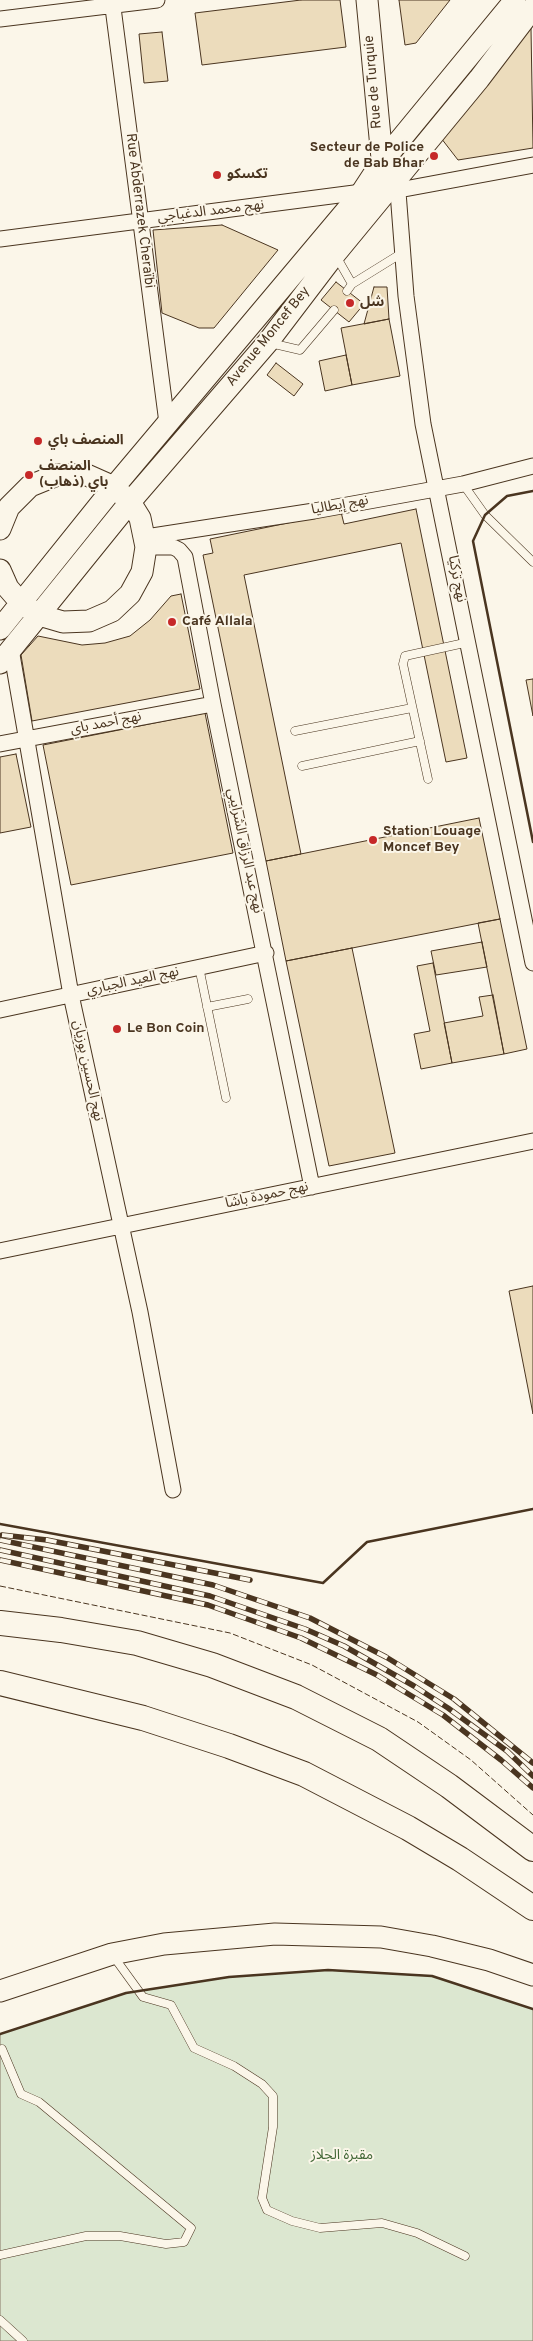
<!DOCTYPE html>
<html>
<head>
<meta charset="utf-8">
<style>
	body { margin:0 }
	canvas { display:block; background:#fbf6e9 }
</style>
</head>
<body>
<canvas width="533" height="2341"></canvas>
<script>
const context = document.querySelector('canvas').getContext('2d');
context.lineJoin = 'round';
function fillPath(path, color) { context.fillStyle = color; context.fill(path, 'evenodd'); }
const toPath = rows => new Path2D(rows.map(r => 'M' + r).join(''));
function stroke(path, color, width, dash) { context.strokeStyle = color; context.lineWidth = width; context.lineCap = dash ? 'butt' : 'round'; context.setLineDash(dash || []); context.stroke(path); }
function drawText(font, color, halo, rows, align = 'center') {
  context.font = font + ' Overpass,"Noto Sans Arabic",sans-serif'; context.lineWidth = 4; context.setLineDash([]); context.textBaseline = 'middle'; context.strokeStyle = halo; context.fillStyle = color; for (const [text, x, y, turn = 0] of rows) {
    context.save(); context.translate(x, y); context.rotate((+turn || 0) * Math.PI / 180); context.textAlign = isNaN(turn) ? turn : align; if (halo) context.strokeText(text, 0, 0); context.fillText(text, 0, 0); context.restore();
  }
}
const green = toPath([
	[328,1970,432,1976,533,2009,533,2341,0,2341,0,2034,126,1993,229,1977,328,1970]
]);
fillPath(green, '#dce7d0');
stroke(green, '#887966', 1);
const building = toPath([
	[301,0,340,0,346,47,202,65,195,13,301,0],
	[399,0,450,0,416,43,405,45,399,0],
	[531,28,533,148,458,160,441,138,531,28],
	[162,32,168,81,144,83,139,34,162,32],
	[222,225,278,250,214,328,199,328,162,313,153,230,222,225],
	[336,282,364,304,349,322,321,300,336,282],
	[374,287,387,287,389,319,364,324,374,287],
	[389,319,400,376,352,385,341,328,389,319],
	[346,355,352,385,325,391,319,361,346,355],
	[276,363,303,384,294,396,267,375,276,363],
	[416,509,467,758,446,762,401,543,244,575,301,854,266,861,203,555,213,553,210,539,341,512,344,524,416,509],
	[181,594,200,689,32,721,21,655,38,636,82,645,105,643,130,636,150,620,171,596,181,594],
	[533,679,533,716,526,680,533,679],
	[205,713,233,853,71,885,43,745,205,713],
	[16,754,31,827,0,833,0,757,16,754],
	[479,818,500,919,286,961,266,861,479,818],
	[500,919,527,1049,504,1054,478,923,500,919],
	[482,942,487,967,436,975,431,951,482,942],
	[352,948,395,1153,329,1166,286,961,352,948],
	[433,963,452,1063,421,1069,414,1034,430,1031,417,966,433,963],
	[493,995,504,1054,452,1063,444,1023,483,1016,479,997,493,995],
	[533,1286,533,1414,509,1291,533,1286]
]);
fillPath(building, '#ecdcbc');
stroke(building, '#4a3520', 1);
const lane = toPath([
	[336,256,352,284,347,291],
	[352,284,402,253],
	[270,343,300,350,334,310],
	[463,484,485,515,533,562],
	[295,731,412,708],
	[302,766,420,741],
	[428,779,403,664,405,656,469,642],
	[199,967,226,1098],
	[207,1007,248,999],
	[114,1957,143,1997,171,2005,194,2048,234,2066,262,2084,273,2096,273,2127,262,2198,267,2210,292,2221,320,2228,382,2223,417,2233,465,2256],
	[0,2255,86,2236,120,2236,166,2244,184,2242,191,2228,39,2102,21,2094,2,2049],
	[0,2320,23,2341]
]);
const street = toPath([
	[112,0,167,423],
	[0,19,157,0],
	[388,192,533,165],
	[398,192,406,296,423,424,533,963],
	[0,239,362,192],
	[146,537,314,511,463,484,533,466],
	[146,547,173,547,179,550,185,557,213,704,312,1187],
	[11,649,71,995,140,1312,173,1490],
	[0,744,213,704],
	[0,1010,266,953],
	[0,1251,533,1141]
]);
const secondary = toPath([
	[367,0,383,169],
	[0,529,9,507,30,486,57,475,87,475,114,487,130,502,140,518,146,547,142,572,130,594,112,611,89,621,63,622,39,615,21,603,8,588,0,570],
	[0,629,114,487,362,192,381,163,515,0],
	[0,663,130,502,268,342,335,254,479,79,533,8],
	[0,1991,112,1954,164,1944,275,1934,381,1937,432,1946,489,1960,533,1975]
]);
const primary = toPath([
	[0,1623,61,1630,137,1643,212,1665,296,1697,379,1739,449,1786,533,1849],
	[0,1683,143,1718,229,1746,304,1774,408,1828,460,1859,533,1908]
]);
stroke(lane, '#4a3520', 9);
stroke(street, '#4a3520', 17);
stroke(secondary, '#4a3520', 23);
stroke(primary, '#4a3520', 26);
stroke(lane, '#fbf6e9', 8);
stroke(street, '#fbf6e9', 15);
stroke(secondary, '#fbf6e9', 21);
stroke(primary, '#fbf6e9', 24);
const rail = toPath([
	[2,1535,47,1540,250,1580],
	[0,1540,213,1585,310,1618,386,1657,454,1699,533,1763],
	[0,1550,210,1596,305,1629,344,1646,414,1686,448,1708,507,1751,533,1776],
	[0,1560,208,1605,301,1638,377,1675,443,1715,501,1760,533,1788]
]);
stroke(rail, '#4a3520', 5.5);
stroke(rail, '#fbf6e9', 4, [11]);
stroke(toPath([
	[0,1586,230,1633,312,1665,418,1722,471,1760,533,1815]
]), '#4a3520', 1, [6, 2.5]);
stroke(toPath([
	[533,491,507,496,485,515,473,541,533,842],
	[0,1524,323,1583,367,1542,533,1509],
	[0,2034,126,1993,229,1977,328,1970,432,1976,533,2009]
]), '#4a3520', 2.5);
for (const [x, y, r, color] of [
	[434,156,5,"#c62828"],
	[217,175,5,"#c62828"],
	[350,303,5,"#c62828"],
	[38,441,5,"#c62828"],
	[29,475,5,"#c62828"],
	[172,622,5,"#c62828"],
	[373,840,5,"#c62828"],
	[117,1029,5,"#c62828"]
]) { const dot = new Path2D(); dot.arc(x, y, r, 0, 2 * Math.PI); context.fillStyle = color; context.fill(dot); stroke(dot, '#fbf6e9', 2); }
drawText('14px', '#4a3520', '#fbf6e9', [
	["Rue de Turquie",374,82,-95],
	["Rue Abderrazek Cheraïbi",139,211,83],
	["نهج محمد الدغباجي",211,212,-7],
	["Avenue Moncef Bey",269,337,-51],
	["نهج إيطاليا",340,506,-10],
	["نهج تركيا",456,579,79],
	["نهج أحمد باي",106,724,-11],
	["نهج عبد الرزاق الشرايبي",244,851,78],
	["نهج العيد الجباري",133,982,-12],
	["نهج الحسين بوزيان",87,1071,78],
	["نهج حمودة باشا",267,1196,-12]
]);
drawText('bold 14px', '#4a3520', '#fbf6e9', [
	["Secteur de Police",424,148,"right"],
	["de Bab Bhar",424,164,"right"],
	["تكسكو",227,175],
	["شل",360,303],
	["المنصف باي",48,441],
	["المنصف",39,467],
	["باي (ذهاب)",39,483],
	["Café Allala",182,622],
	["Station Louage",383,832],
	["Moncef Bey",383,848],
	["Le Bon Coin",127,1029]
], 'left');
drawText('14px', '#436837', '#fbf6e9', [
	["مقبرة الجلاز",342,2156]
]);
</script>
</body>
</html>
